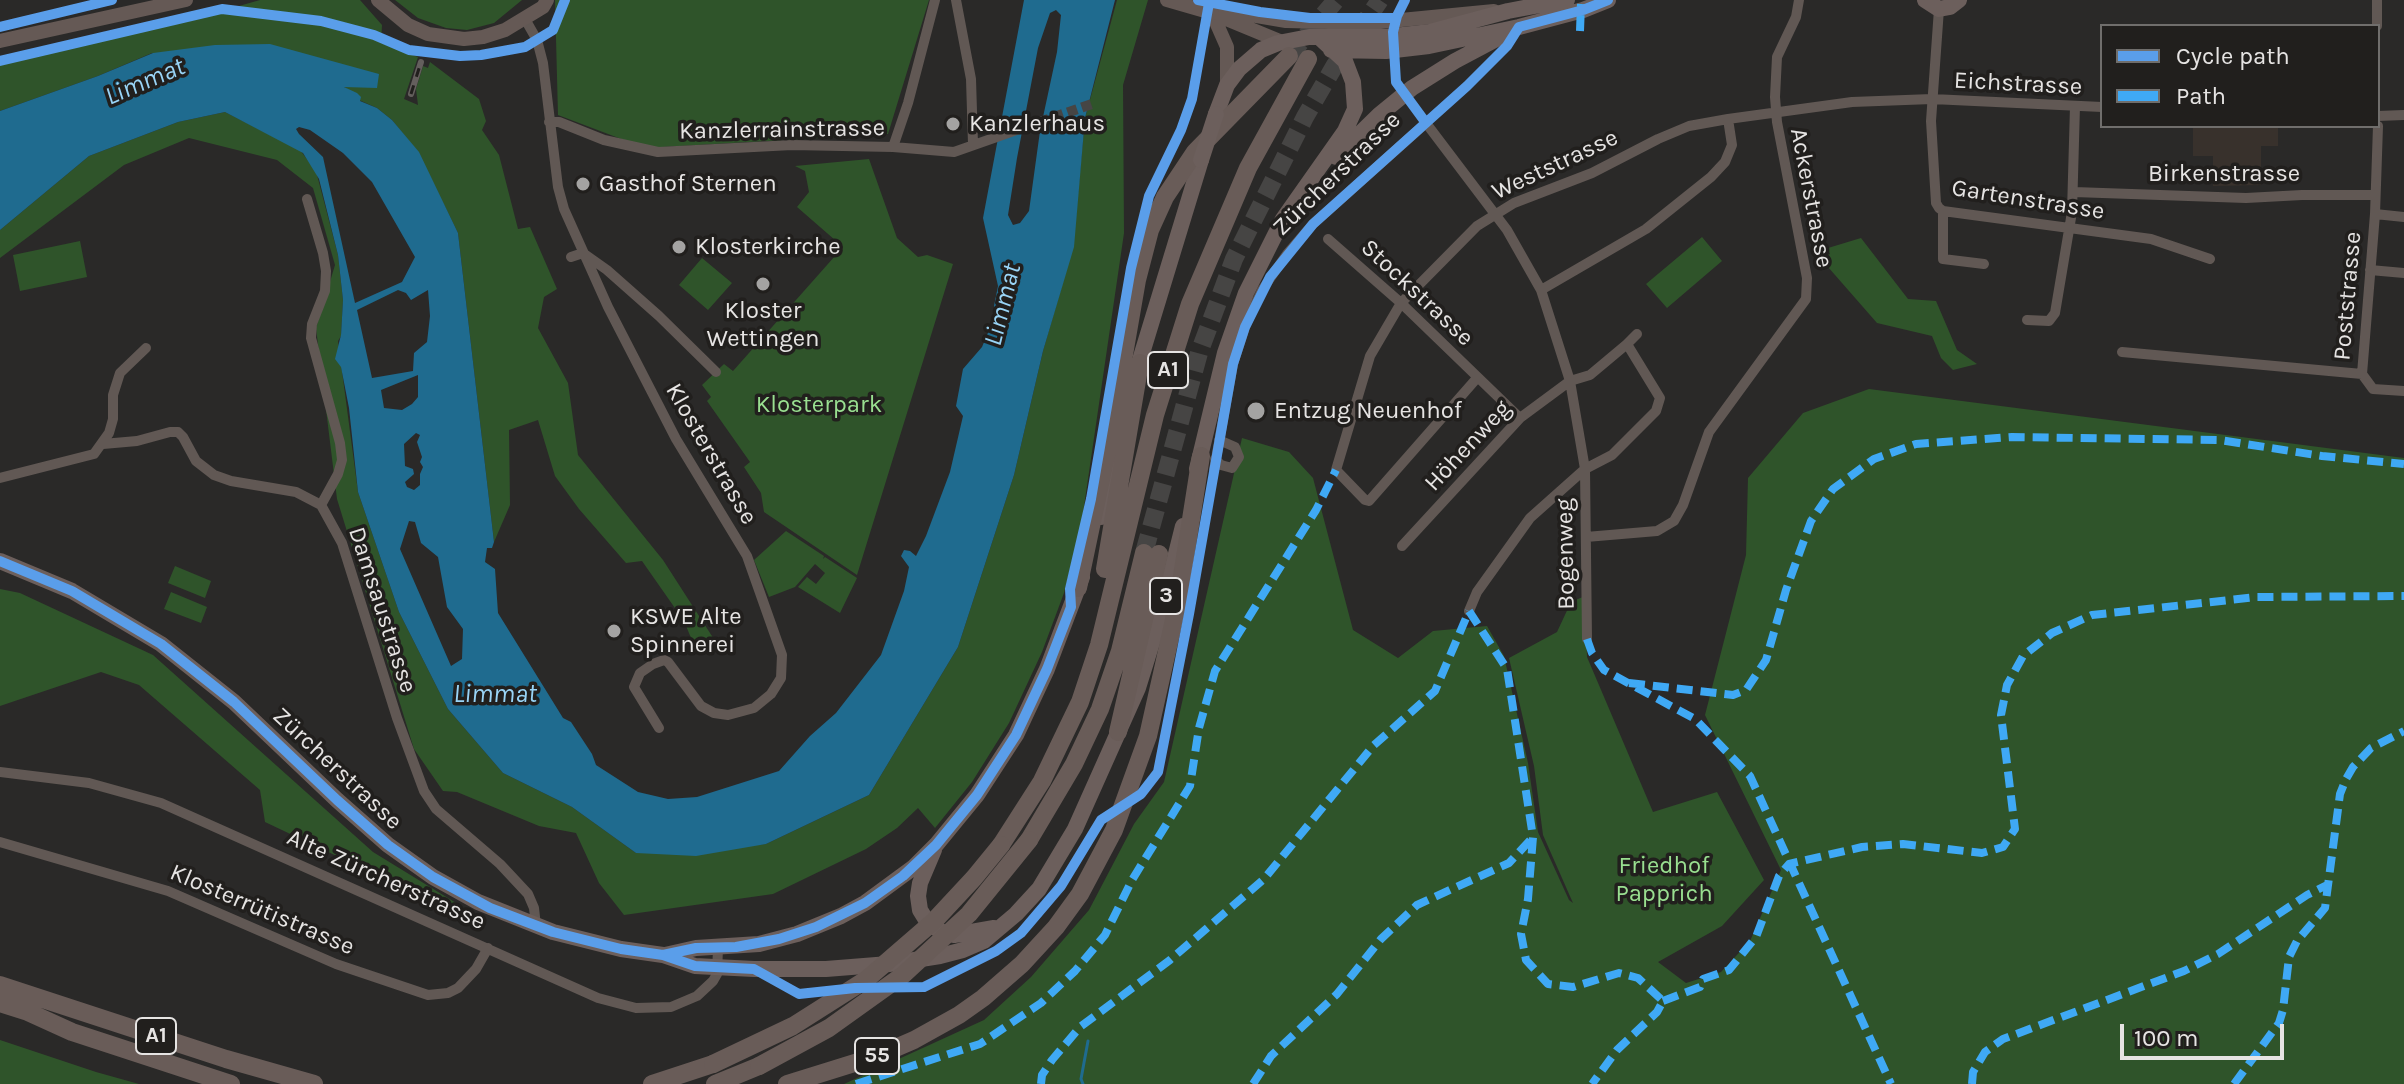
<!DOCTYPE html>
<html>
<head>
<meta charset="utf-8">
<style>
	body { margin:0 }
	#map { position:relative; width:2404px; height:1084px; overflow:hidden; background:#2a2928; font-family:Karla,sans-serif }
	canvas { display:block }
	.legend { position:absolute; left:2100px; top:24px; width:280px; height:104px; box-sizing:border-box; background:#211f1d; border:2px solid #706e6c; margin:0; padding:10px 14px; list-style:none; font-size:24px; color:#e6e4e3 }
	.legend li { display:flex; align-items:center; gap:16px; height:40px }
	.legend b { width:40px; border:2px solid #706e6c }
	.scale { position:absolute; left:2120px; top:1024px; width:164px; height:36px; box-sizing:border-box; border:4px solid #e6e4e3; border-top:0; padding-left:10px; font-size:24px; line-height:28px; white-space:nowrap; color:#e6e4e3; -webkit-text-stroke:6px #211f1d; paint-order:stroke }
</style>
</head>
<body>
<div id="map">
<canvas width="2404" height="1084"></canvas>
<ul class="legend">
<li><b style="height:10px;background:#5a9eea"></b>Cycle path</li>
<li><b style="height:10px;background:#3fa9f5"></b>Path</li>
</ul>
<div class="scale">100 m</div>
</div>
<script>
const context = document.querySelector('canvas').getContext('2d');
context.lineJoin = 'round';
function fillPath(path, color) { context.fillStyle = color; context.fill(path, 'evenodd'); }
const toPath = rows => new Path2D(rows.map(r => 'M' + r).join(''));
function stroke(path, color, width, dash) { context.strokeStyle = color; context.lineWidth = width; context.lineCap = dash ? 'butt' : 'round'; context.setLineDash(dash || []); context.stroke(path); }
function drawText(font, color, halo, rows, align = 'center') {
  context.font = font + ' Karla,sans-serif'; context.lineWidth = 7; context.setLineDash([]); context.textBaseline = 'middle'; context.strokeStyle = halo; context.fillStyle = color; for (const [text, x, y, turn = 0] of rows) {
    context.save(); context.translate(x, y); context.rotate((+turn || 0) * Math.PI / 180); context.textAlign = isNaN(turn) ? turn : align; if (halo) context.strokeText(text, 0, 0); context.fillText(text, 0, 0); context.restore();
  }
}
fillPath(toPath([
	[2193,126,2278,126,2278,146,2261,146,2261,185,2213,186,2213,156,2193,156]
]), '#38312c');
fillPath(toPath([
	[260,0,360,0,382,25,381,43,418,57,404,99,418,105,416,89,423,66,428,68,430,62,479,99,486,121,482,130,499,155,518,229,530,227,557,289,544,297,538,328,568,383,578,455,663,560,719,647,696,650,684,621,642,561,626,563,579,509,555,476,538,420,509,430,510,505,494,542,458,233,418,152,392,120,377,108,359,100,357,96,344,87,357,87,152,53,98,76,0,111,0,63,218,12],
	[395,0,522,0,494,23,467,30,446,28,418,18],
	[555,0,929,0,888,134,645,148,558,115],
	[1117,0,1148,0,1123,85,1124,233,1082,520,1064,593,1042,652,1009,723,972,782,935,828,918,808,897,828,866,849,773,894,624,915,599,883,576,833,539,826,457,792,443,791,414,749,337,499,316,328,335,265,313,188,277,160,189,138,124,165,0,258,0,230,89,156,178,122,225,112,300,150,316,171,338,255,343,300,341,336,338,341,358,492,399,612,448,709,503,773,572,807,636,853,766,844,869,795,958,647,1014,475,1043,351,1073,247,1085,118],
	[869,159,897,238,918,257,927,255,953,264,857,575,764,512,761,493,744,467,750,462,707,401,711,397,702,385,724,364,733,371,843,247,797,207,809,192,805,171,795,166],
	[1702,237,1722,261,1667,308,1646,284],
	[1861,238,1908,299,1936,301,1957,350,1977,364,1953,370,1941,358,1932,336,1877,323,1821,259,1830,254,1828,248],
	[80,241,87,277,20,291,13,255],
	[702,258,732,283,708,310,679,285],
	[1869,389,2404,458,2404,1084,844,1084,984,1020,1031,977,1089,910,1134,824,1164,782,1242,438,1289,452,1313,478,1353,630,1398,658,1433,631,1487,626,1504,656,1528,763,1538,832,1569,900,1573,903,1543,835,1534,766,1509,658,1557,632,1571,602,1585,596,1587,657,1653,812,1717,792,1764,880,1722,926,1658,962,1686,983,1721,972,1750,941,1781,870,1705,715,1746,555,1748,478,1803,413],
	[786,531,824,556,823,559,825,557,857,578,840,613,798,587,807,577,816,584,825,573,815,564,795,587,769,597,754,560],
	[175,566,211,581,205,598,168,583],
	[0,589,20,593,153,655,373,852,461,906,457,913,265,822,260,790,139,685,101,672,0,706],
	[171,592,207,607,201,623,164,609],
	[0,1040,96,1072,139,1084,0,1084]
]), '#2f542a');
fillPath(toPath([
	[1024,0,1115,0,1085,118,1074,247,1043,351,1014,475,958,647,869,795,766,844,696,856,636,853,572,807,503,773,448,709,399,612,358,492,349,408,341,367,335,359,341,335,343,300,338,255,319,179,303,153,225,112,178,122,89,156,0,230,0,111,98,76,153,53,215,45,270,44,379,74,377,88,344,87,357,93,361,97,360,101,377,108,392,120,419,152,458,233,494,542,492,548,487,548,485,562,495,569,498,613,563,718,571,722,592,754,596,765,638,792,668,799,697,797,779,771,810,736,836,713,881,655,904,591,909,567,901,556,904,550,910,551,916,556,926,536,950,472,963,416,956,406,963,369,982,347,995,316,994,306,998,286,983,218],
	[1056,10,1061,15,1057,52,1040,131,1029,211,1020,223,1013,225,1008,215,1017,158,1038,48,1050,13],
	[299,127,310,130,343,153,372,182,415,257,402,282,355,303,323,157,299,134,296,129],
	[398,290,406,293,411,300,428,290,430,316,427,342,414,353,413,371,372,378,357,310],
	[418,375,418,397,412,404,402,410,384,408,381,390],
	[416,433,420,435,417,442,422,457,420,462,423,467,420,474,420,485,414,490,407,487,405,482,414,474,413,469,405,466,404,444],
	[409,521,415,522,421,543,438,557,447,607,463,629,462,659,451,666,400,549]
]), '#1f6b8f');
stroke(toPath([
	[1083,1084,1081,1079,1088,1041]
]), '#1f6b8f', 3);
stroke(toPath([
	[1025,127,1095,103]
]), '#464544', 10, [10, 5]);
stroke(toPath([
	[1289,56,1336,0],
	[1144,553,1199,353,1234,259,1305,117,1335,65,1380,0]
]), '#464544', 18, [18, 9]);
stroke(toPath([
	[956,0,971,79,973,144],
	[2377,0,2377,26],
	[1939,9,1931,121,1936,203,1939,208,1943,211,2151,239,2210,259],
	[525,19,537,40,543,63,558,187,564,209,608,307,676,439,747,556,782,655,781,678,771,694,754,708,728,715,714,713,701,706,668,662,664,660,653,664,640,673,634,687,659,728],
	[2378,116,2404,115],
	[549,122,559,122,604,140,658,152,792,145,893,147,954,152,1025,127],
	[893,147,908,103,935,0],
	[2074,192,2246,198,2302,195,2374,195],
	[307,199,323,253,326,271,325,291,312,324,311,338,340,443,342,460,338,474,321,505],
	[1943,211,1943,259,1984,264],
	[2375,214,2404,217],
	[1328,239,1401,303,1520,418],
	[571,257,583,253,607,270,659,316,716,372],
	[2370,270,2404,273],
	[1541,290,1646,229,1711,177,1725,162,1732,145,1728,119],
	[2027,320,2049,321,2055,313,2072,212,2075,106],
	[1627,344,1637,334],
	[2122,352,2362,374,2375,214,2378,126],
	[2362,374,2373,389,2404,391],
	[1477,378,1369,501,1365,500,1336,470,1370,356,1401,303,1477,226,1514,203,1592,173,1658,139,1689,126,1728,119,1852,102,1932,99,2102,107],
	[103,444,137,441,170,432,178,432,183,437,196,461,214,475,231,481,296,492,321,505,342,543,397,718,424,791,436,809,500,864,528,894,534,908,536,926],
	[1215,459,1221,465,1232,468,1239,457,1235,447,1219,440],
	[1214,470,1233,364,1245,327,1262,290,1287,254,1313,224,1426,123,1507,230,1541,290,1570,381,1585,469,1587,639],
	[0,478,94,454,109,433,113,419,113,395,120,373,146,348],
	[1586,537,1657,531,1674,521,1683,505,1709,432,1806,299,1807,278,1777,122,1775,97,1777,57,1796,17,1799,0],
	[1402,546,1520,418,1570,381,1590,375,1627,344,1660,398,1656,411,1612,455,1585,469,1530,518,1477,592,1469,611],
	[0,772,89,783,161,803,598,998,636,1008,671,1007,697,996,713,981,717,974,718,948],
	[0,842,168,891,336,964,428,995,448,993,458,988,476,969,488,948]
]), '#615854', 10);
stroke(toPath([
	[378,0,408,25,428,34,464,39,483,37,505,30,543,7,547,0],
	[1212,13,1245,14,1286,21,1370,23,1494,11],
	[1212,13,1227,47,1227,85],
	[1219,16,1282,42],
	[0,41,186,0]
]), '#655955', 14);
stroke(toPath([
	[1925,0,1939,9,1950,7,1959,0],
	[1331,50,1386,51,1429,46,1519,27,1583,10,1608,0],
	[1216,114,1227,85,1239,69,1261,50,1278,43,1309,37,1386,37,1430,32,1508,11,1567,0],
	[1336,157,1379,115,1412,88,1455,61,1504,35],
	[1136,373,1201,160],
	[1197,469,1225,353,1246,293,1283,219,1345,131,1355,109,1353,82,1345,61,1319,37],
	[1101,517,1116,454],
	[0,561,72,591,161,644,234,702,337,800,388,845,433,877,478,902,553,932,621,949,663,955,695,966,754,969,826,969,889,964,940,956,963,950,984,941,1016,914,1039,889,1075,829,1138,688,1161,614,1183,526],
	[934,850,920,883,918,896,920,910,928,923,942,932,954,935,994,928],
	[665,955,696,948,759,944,797,934,841,916,865,903,914,867,936,845,977,795,1016,735,1047,669,1082,577]
]), '#6c5f5c', 16);
stroke(toPath([
	[1105,569,1140,363],
	[1078,588,1109,441,1137,280,1150,230,1165,197,1195,152,1289,56],
	[1118,732,1159,554],
	[1029,840,1074,764,1100,709,1120,651,1144,553],
	[1001,845,1042,781,1080,702,1099,645,1155,415,1190,304,1248,168,1308,59],
	[0,985,226,1059,314,1084],
	[0,1003,28,1012,72,1032,231,1084],
	[652,1084,713,1064],
	[715,1084,759,1066],
	[787,1084,877,1056,914,1040,959,1015,983,998,1022,964,1056,927,1080,894,1114,830,1148,736,1178,602,1201,456]
]), '#695c58', 18);
const rail = toPath([
	[411,94,421,62]
]);
stroke(rail, '#645f5d', 6);
stroke(rail, '#211f1d', 3, [9]);
stroke(toPath([
	[1167,0,1212,13]
]), '#655955', 14);
stroke(toPath([
	[1201,160,1216,114]
]), '#6c5f5c', 16);
stroke(toPath([
	[713,1064,793,1026,867,979,934,921,974,878,1001,845],
	[759,1066,829,1028,903,975,969,914,1029,840]
]), '#695c58', 18);
stroke(toPath([
	[1580,31,1581,4],
	[1469,611,1507,669,1533,837,1528,899,1521,934,1526,960,1548,984,1573,987,1619,973,1638,978,1663,1001,1657,1012,1617,1050,1592,1084],
	[1587,639,1592,653,1604,670,1695,719,1750,776,1891,1084],
	[1629,683,1733,695,1746,690,1766,660,1786,590,1811,521,1833,489,1874,459,1916,444,2012,437,2220,440,2322,456,2404,464],
	[1663,1001,1700,987,1703,979,1729,970,1756,937,1779,876,1789,864,1862,847,1903,844,1982,853,2003,847,2015,829,2001,715,2007,685,2023,656,2052,633,2092,615,2257,597,2404,596],
	[856,1084,980,1044,1041,1003,1075,971,1105,935,1132,880,1190,786,1199,728,1215,671,1316,510,1336,470],
	[1041,1084,1042,1075,1052,1060,1080,1027,1170,960,1264,879,1373,746,1435,691,1469,611],
	[1253,1084,1271,1056,1337,994,1381,939,1417,905,1509,863,1533,837],
	[1972,1084,1973,1072,1985,1052,2003,1039,2184,971,2218,954,2307,895,2329,884],
	[2234,1084,2279,1023,2283,1010,2289,957,2297,941,2325,908,2340,794,2346,779,2353,767,2371,748,2404,731]
]), '#3fa9f5', 8, [16, 8]);
stroke(toPath([
	[1198,0,1260,12,1310,18,1396,18],
	[1405,0,1397,16,1393,32,1396,82,1426,123],
	[0,27,112,0],
	[0,61,222,9,321,21,374,35,409,50,460,56,481,55,525,47,553,30,565,0],
	[0,561,72,591,161,644,234,702,337,800,388,845,433,877,490,908,553,932,621,949,663,955,695,966,754,969,799,994,855,988,924,987,996,951,1021,933,1061,886,1101,820,1141,794,1158,772,1189,614,1233,364,1245,327,1270,277,1313,224,1467,86,1507,46,1519,27,1583,10,1608,0],
	[663,955,696,948,736,947,779,939,816,927,865,903,903,876,936,845,977,795,1016,735,1047,669,1071,607,1070,589,1091,499,1131,268,1149,196,1181,130,1192,99,1209,3]
]), '#5a9eea', 10);
for (const [x, y, r, color] of [
	[953,124,8,"#a4a3a2"],
	[583,184,8,"#a4a3a2"],
	[679,247,8,"#a4a3a2"],
	[763,284,8,"#a4a3a2"],
	[1256,411,10,"#a4a3a2"],
	[614,631,8,"#a4a3a2"]
]) { const dot = new Path2D(); dot.arc(x, y, r, 0, 2 * Math.PI); context.fillStyle = color; context.fill(dot); stroke(dot, '#211f1d', 3); }
for (const [x, y, w] of [
	[1168,370,40],
	[1166,596,32],
	[156,1036,40],
	[877,1056,44]
]) { const box = new Path2D(); box.roundRect(x - w / 2, y - 18, w, 36, 6); context.fillStyle = '#211f1d'; context.fill(box); stroke(box, '#e6e4e3', 2); }
drawText('bold 22px', '#e6e4e3', null, [
	["A1",1168,370],
	["3",1166,596],
	["A1",156,1036],
	["55",877,1056]
]);
drawText('24px', '#e6e4e3', '#211f1d', [
	["Eichstrasse",2018,84,3],
	["Kanzlerrainstrasse",782,130,-1],
	["Weststrasse",1555,165,-25],
	["Zürcherstrasse",1337,174,-44],
	["Birkenstrasse",2224,174],
	["Ackerstrasse",1811,198,79],
	["Gartenstrasse",2028,200,9],
	["Stockstrasse",1417,293,43],
	["Poststrasse",2348,296,-85],
	["Höhenweg",1468,446,-47],
	["Klosterstrasse",711,454,60],
	["Bogenweg",1566,554,-91],
	["Damsaustrasse",382,610,72],
	["Zürcherstrasse",337,769,43],
	["Alte Zürcherstrasse",386,880,24],
	["Klosterrütistrasse",262,910,23]
]);
drawText('24px', '#e6e4e3', '#211f1d', [
	["Kanzlerhaus",969,124],
	["Gasthof Sternen",599,184],
	["Klosterkirche",695,247],
	["Kloster",763,311,"center"],
	["Wettingen",763,339,"center"],
	["Entzug Neuenhof",1274,411],
	["KSWE Alte",630,617],
	["Spinnerei",630,645]
], 'left');
drawText('24px', '#99df90', '#211f1d', [
	["Klosterpark",819,405],
	["Friedhof",1664,866],
	["Papprich",1664,894]
]);
drawText('italic 26px', '#99d4f6', '#211f1d', [
	["Limmat",145,82,-23],
	["Limmat",1003,305,-76],
	["Limmat",495,695]
]);
</script>
</body>
</html>
